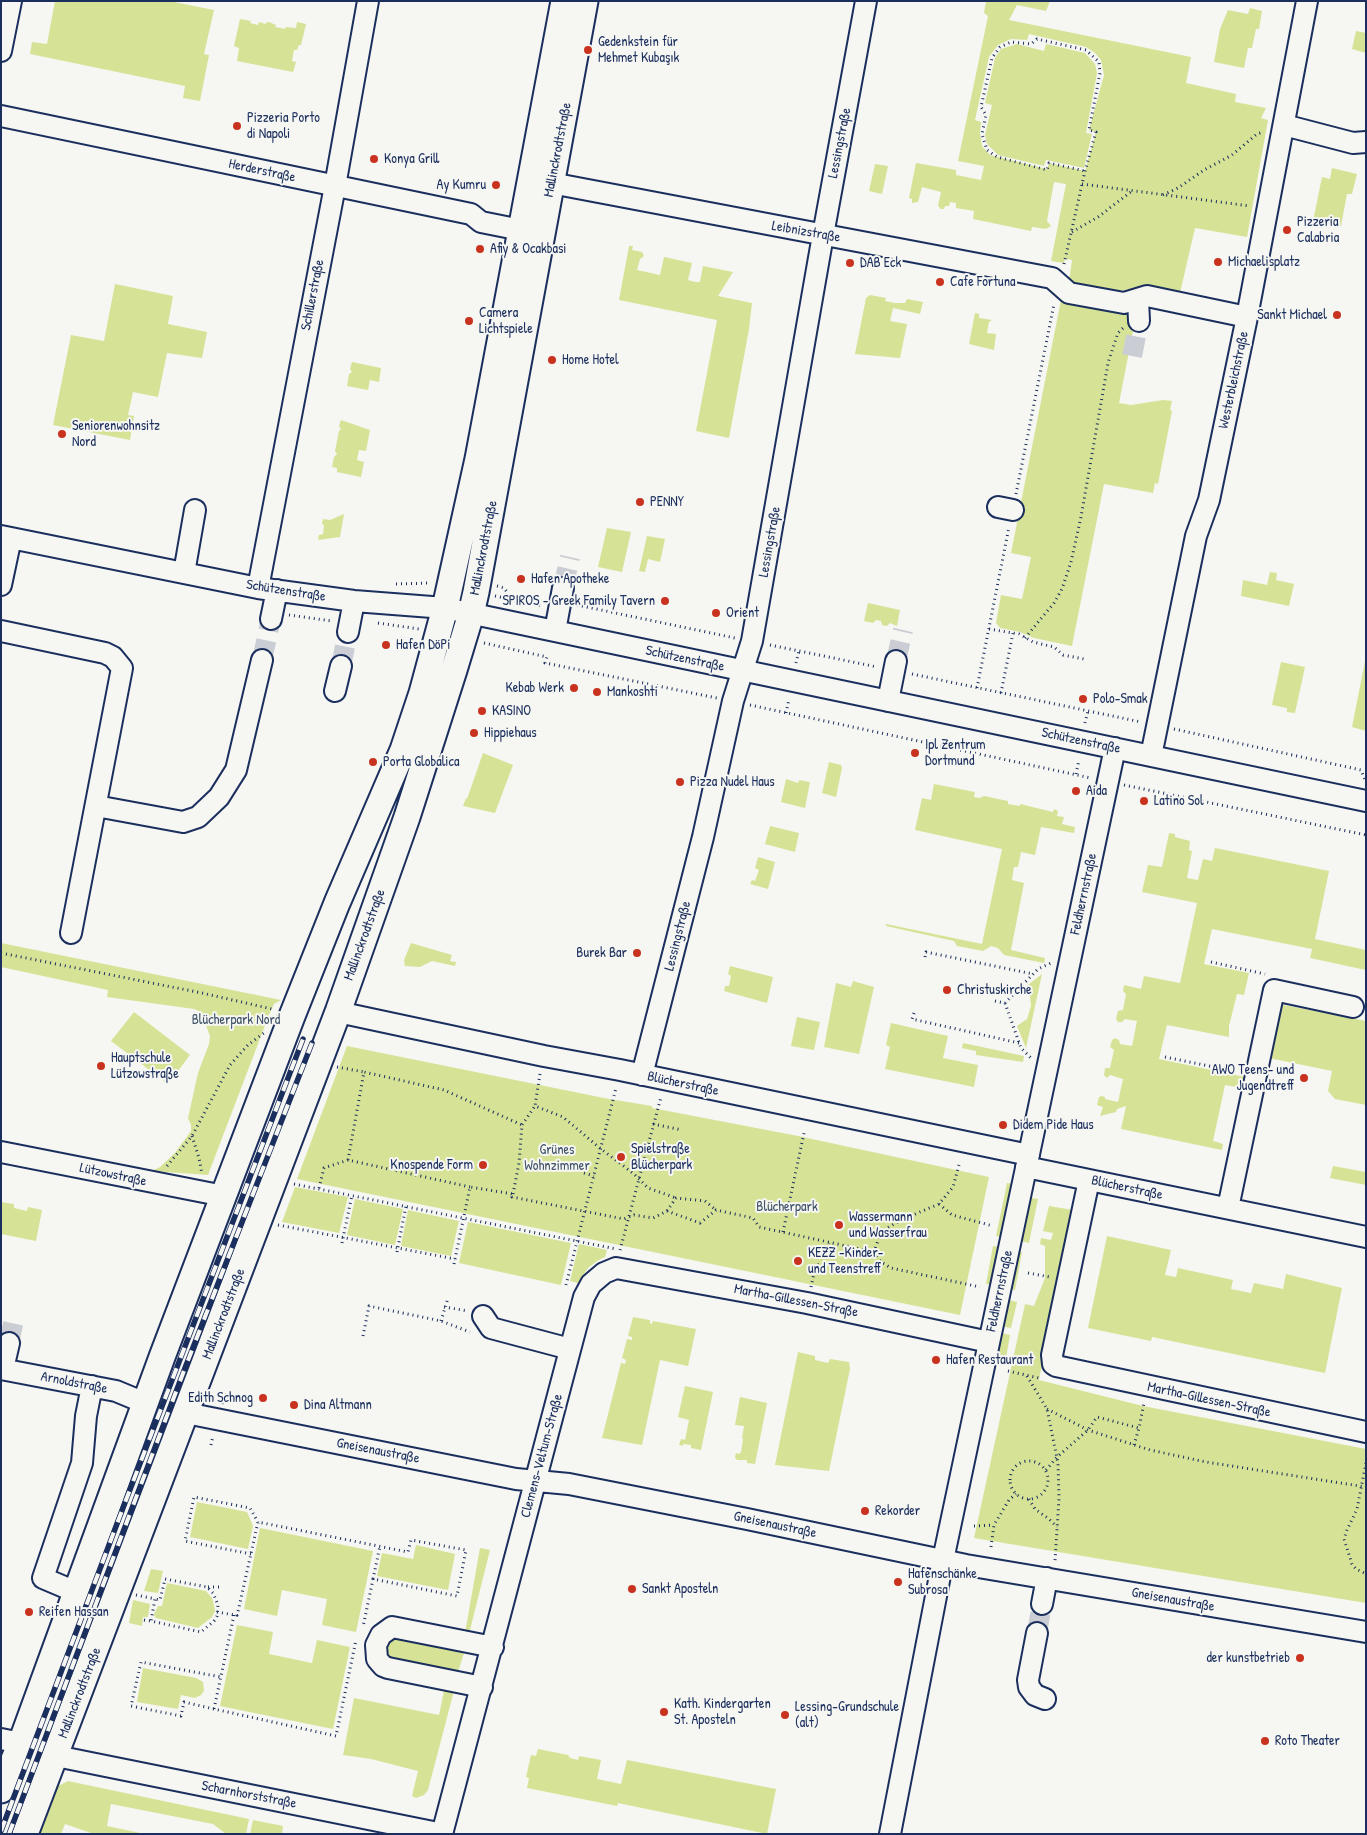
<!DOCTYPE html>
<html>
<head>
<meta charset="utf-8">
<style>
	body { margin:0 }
	#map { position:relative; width:1367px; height:1835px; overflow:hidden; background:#f6f6f2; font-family:"Patrick Hand",sans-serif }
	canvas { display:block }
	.frame { position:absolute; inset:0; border:2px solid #1b2f5e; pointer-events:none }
</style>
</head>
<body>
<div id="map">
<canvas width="1367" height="1835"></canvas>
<div class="frame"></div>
</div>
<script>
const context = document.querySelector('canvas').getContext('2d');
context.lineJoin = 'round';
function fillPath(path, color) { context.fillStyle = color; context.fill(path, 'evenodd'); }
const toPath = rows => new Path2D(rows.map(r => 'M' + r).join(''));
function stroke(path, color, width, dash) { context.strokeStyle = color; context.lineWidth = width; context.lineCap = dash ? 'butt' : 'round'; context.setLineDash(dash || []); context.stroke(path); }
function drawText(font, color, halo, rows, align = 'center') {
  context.font = font + ' "Patrick Hand",sans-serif'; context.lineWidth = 4; context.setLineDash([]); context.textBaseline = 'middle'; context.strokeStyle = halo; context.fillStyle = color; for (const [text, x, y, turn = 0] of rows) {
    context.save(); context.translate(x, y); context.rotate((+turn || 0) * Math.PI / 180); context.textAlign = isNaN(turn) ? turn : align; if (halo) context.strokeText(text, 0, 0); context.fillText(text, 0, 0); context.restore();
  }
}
fillPath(toPath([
	[55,1,169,1,214,10,204,54,209,55,200,101,183,98,185,86,30,54,32,42,47,44],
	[986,1,1050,1,1046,11,1017,5,1009,20,1191,57,1186,83,1236,94,1235,102,1266,108,1261,118,1268,120,1247,237,1195,228,1180,293,1145,287,1116,291,1069,281,1072,260,1065,259,1064,263,1051,261,1066,184,1054,182,1047,221,1051,226,1046,229,1032,227,1031,231,973,219,974,211,956,208,956,203,950,202,949,206,945,206,944,209,941,209,938,206,941,192,922,187,918,202,912,203,912,199,909,198,916,163,956,170,956,175,981,180,984,166,958,161,988,16,984,13],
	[1029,34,1086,47,1095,53,1101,60,1104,75,1089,130,1096,132,1085,171,1049,163,1047,169,990,155,982,146,980,133,981,122,975,120,989,57,998,45,1011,39,1027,40],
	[1250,8,1262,11,1259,29,1256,29,1252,48,1248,48,1244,68,1214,62,1220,29,1228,10,1248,14],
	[240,19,251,21,250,23,258,25,259,22,266,24,267,22,269,22,276,25,275,27,285,29,286,27,296,28,297,22,306,24,301,45,299,45,297,50,294,50,292,61,296,62,293,72,237,61,239,48,234,46],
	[1356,31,1366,33,1366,53,1352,49],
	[1017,44,1044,51,1046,44,1085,53,1095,64,1097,73,1086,133,1092,134,1084,168,1046,160,1044,166,998,155,987,144,985,135,992,105,985,103,995,58,1001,49],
	[875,164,888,166,882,194,869,191],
	[1332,168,1357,174,1352,194,1347,194,1341,226,1313,221,1322,177,1330,179],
	[629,246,633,246,632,250,642,252,644,256,640,259,637,270,660,275,664,257,692,263,688,280,695,282,700,282,703,266,733,272,718,296,752,303,749,329,729,438,696,431,717,320,619,300],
	[115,284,173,296,168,324,207,332,202,358,167,353,158,397,133,392,128,415,134,416,130,440,53,425,71,335,104,341],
	[870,295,886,298,885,301,895,303,905,303,907,299,923,302,920,314,893,308,890,321,907,324,900,358,855,354,866,298],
	[1061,300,1132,313,1135,321,1119,403,1131,405,1163,400,1172,401,1170,410,1172,411,1158,484,1155,483,1153,493,1104,484,1072,646,1034,638,1020,632,1000,628,996,623,1001,595,1022,599,1031,557,1011,553],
	[975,313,979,314,979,318,992,320,989,322,987,333,996,334,994,350,969,344],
	[352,362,381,368,379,382,370,380,368,390,347,386,349,374,352,372,350,369],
	[341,420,370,430,366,451,359,450,357,460,364,462,361,477,337,472,337,468,332,467,334,457,337,454,335,451,339,431,341,429,339,426],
	[344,514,340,537,318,540,319,535,323,534,324,525,322,524,323,519,330,520],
	[607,528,631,532,622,572,598,567],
	[647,536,665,539,660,562,648,559,645,572,639,571],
	[1270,572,1277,573,1276,580,1294,584,1289,606,1241,596,1243,580,1267,585],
	[868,603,900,610,897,626,890,623,887,626,882,625,881,621,876,620,873,623,864,621],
	[1366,656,1366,731,1352,727],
	[1281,662,1305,667,1295,713,1287,712,1287,708,1272,705],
	[483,753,513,765,495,813,463,806,466,798,467,799],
	[829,762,841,765,842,768,836,797,822,793],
	[786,779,798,783,799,780,810,782,805,808,781,802],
	[934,784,975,792,974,797,980,798,984,796,1008,801,1008,804,1020,806,1020,804,1053,812,1054,809,1058,811,1057,816,1064,817,1062,824,1075,827,1074,833,1041,827,1035,855,1021,852,1018,867,1014,867,1012,880,1024,883,1011,950,1045,958,1044,963,1004,955,998,948,991,946,983,951,957,946,954,941,886,926,886,924,982,944,1002,849,915,830,922,798,931,800],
	[770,826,799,833,795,852,765,844],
	[1169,833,1175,834,1175,837,1190,841,1189,850,1192,851,1187,878,1198,880,1203,859,1212,861,1215,848,1329,871,1315,939,1366,950,1366,970,1310,958,1312,949,1212,929,1204,964,1249,973,1244,995,1237,994,1229,1026,1229,1037,1167,1025,1159,1059,1245,1077,1242,1088,1225,1085,1213,1141,1223,1144,1222,1150,1121,1129,1126,1106,1117,1109,1116,1112,1100,1116,1103,1107,1097,1105,1099,1097,1102,1096,1105,1097,1105,1099,1118,1102,1123,1079,1110,1075,1107,1078,1104,1075,1105,1068,1110,1068,1114,1050,1110,1047,1112,1040,1115,1038,1119,1040,1120,1044,1132,1046,1137,1021,1125,1019,1122,1022,1118,1022,1116,1019,1118,1011,1123,1010,1126,994,1123,991,1124,985,1141,989,1144,976,1180,983,1197,903,1142,892,1148,865,1162,867],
	[758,857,775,862,768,889,750,884,752,880,755,881,759,870,755,868],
	[1,943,281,1000,274,1004,269,1015,208,1175,152,1171,160,1167,175,1153,191,1131,191,1125,188,1118,198,1073,209,1044,210,1036,201,1012,194,1009,107,997,108,990,1,967],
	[411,943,452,955,450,961,456,962,455,966,432,961,420,967,405,966,404,960],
	[730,966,773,977,767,1003,724,991,725,986,729,986,731,976,728,974],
	[1042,974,1026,1048,1017,1026,1027,1019,1031,1006,1030,996,1024,988],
	[853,981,874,987,859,1054,824,1047,836,983,851,987],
	[1284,1005,1366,1021,1366,1105,1335,1099,1328,1091,1332,1071,1269,1058,1281,1006],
	[134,1012,190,1055,168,1084,111,1041],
	[797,1017,820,1022,814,1050,791,1046],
	[891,1023,948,1036,943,1058,978,1065,974,1087,885,1069,890,1047,886,1045],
	[963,1043,1024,1056,1023,1062,976,1055,976,1051,962,1048],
	[347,1046,609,1099,652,1106,652,1108,798,1136,989,1177,960,1315,297,1179],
	[1333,1166,1366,1172,1366,1185,1330,1178],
	[1007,1183,1013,1184,1002,1237,996,1236],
	[295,1187,348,1197,339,1233,282,1222],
	[1026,1197,1038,1199,1029,1243,1017,1240],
	[355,1199,403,1209,395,1245,347,1235],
	[1,1202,14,1204,14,1208,27,1211,28,1207,42,1210,36,1241,1,1234],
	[1049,1206,1073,1210,1039,1380,1143,1406,1366,1449,1366,1603,974,1538,1025,1304,1034,1306,1045,1278,1045,1246,1040,1244,1041,1238,1051,1240,1053,1233,1043,1231],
	[408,1210,459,1221,451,1256,401,1246],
	[468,1222,571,1243,561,1285,459,1263],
	[1107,1236,1171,1250,1165,1275,1176,1277,1178,1268,1233,1280,1231,1289,1251,1293,1254,1283,1283,1289,1286,1274,1342,1288,1325,1373,1152,1337,1151,1341,1088,1328],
	[579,1244,607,1250,605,1257,597,1261,588,1268,578,1283,570,1281],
	[993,1246,1003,1247,995,1285,986,1284],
	[1012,1250,1022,1252,1015,1290,1005,1288],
	[1005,1299,1017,1302,1011,1328,1000,1326],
	[633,1317,650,1320,650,1323,652,1324,653,1321,696,1329,688,1366,660,1360,642,1445,602,1438,621,1363,625,1364,626,1360,622,1358,627,1339,632,1340,632,1337,628,1336],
	[998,1332,1010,1335,1005,1364,992,1361],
	[798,1352,815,1356,815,1360,828,1363,830,1359,849,1362,850,1369,829,1471,775,1465],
	[685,1386,713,1392,701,1450,691,1448,691,1445,683,1444,683,1446,679,1445,681,1439,685,1440,689,1420,678,1417],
	[740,1397,767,1403,755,1464,747,1463,747,1460,737,1460,735,1457,736,1453,739,1454,741,1452,743,1439,742,1438,744,1426,735,1425],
	[197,1502,247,1512,253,1526,248,1549,190,1537],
	[260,1528,373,1551,356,1632,322,1625,327,1599,282,1590,277,1616,244,1609],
	[416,1545,455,1554,448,1590,377,1576,382,1553,413,1559],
	[480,1548,490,1550,469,1634,465,1633],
	[151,1569,163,1571,158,1593,144,1591],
	[167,1583,206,1591,212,1598,214,1605,215,1611,212,1617,198,1628,156,1618,154,1615,155,1612,158,1606,162,1606],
	[133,1600,150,1604,148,1617,143,1617,142,1626,129,1623],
	[237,1625,273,1632,269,1654,312,1663,317,1640,350,1647,333,1729,220,1706],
	[394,1632,397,1638,465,1650,458,1672,393,1658,389,1665,382,1643],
	[143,1668,196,1678,203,1682,204,1691,201,1695,195,1698,181,1695,178,1709,137,1702],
	[445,1686,455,1687,428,1790,424,1795,416,1798,412,1796,418,1771,371,1759,343,1755,354,1698,439,1715],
	[538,1749,568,1755,570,1758,578,1760,579,1756,601,1760,597,1779,621,1784,627,1760,776,1789,767,1834,618,1803,617,1806,527,1788,529,1778,526,1777,531,1755,536,1756],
	[68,1781,249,1819,246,1834,226,1834,213,1824,111,1804,107,1826,145,1834,94,1834,65,1824,61,1834,40,1834,58,1786],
	[253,1820,283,1826,282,1834,250,1834]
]), '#d6e396');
stroke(toPath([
	[1132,356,1139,321],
	[563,588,570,557],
	[262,660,271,619],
	[896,661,903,630],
	[341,666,348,632],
	[9,1343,15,1315],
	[1037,1633,1042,1604]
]), '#caced4', 20, [20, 10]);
const minor = toPath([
	[1,51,11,1],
	[1,116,471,214,481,222,521,230],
	[1284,125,1353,143,1366,142],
	[551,183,1052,278,1069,293,1124,303,1147,296,1247,317],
	[1138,299,1139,321],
	[998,507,1013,510],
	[1,536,258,588,354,601,445,608,1366,801],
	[184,573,195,510],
	[1,585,11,538],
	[258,588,335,186,368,1],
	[271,619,277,590],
	[1,631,105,653,113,657,122,668,71,933],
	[555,631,563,588],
	[348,632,354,601],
	[335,691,341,666],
	[888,701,896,661],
	[1151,756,1196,536,1209,500,1247,317,1307,1],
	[96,806,183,822,198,817,219,797,236,770,262,660],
	[338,1012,544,1056,620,1070,1029,1155],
	[642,1075,703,837,733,701,752,641,823,235,866,1],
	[1,1152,224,1196],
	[1026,1167,1366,1237],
	[1089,1180,1052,1355,1053,1364,1056,1366,1366,1432],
	[1228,1208,1274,990,1353,1007],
	[483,1316,491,1328,570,1349],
	[1,1369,116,1391,145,1403],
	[3,1369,9,1343],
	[186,1413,516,1479,569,1484,747,1519,966,1565,1366,1632],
	[76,1592,43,1578,82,1463,86,1416,92,1386],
	[1042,1604,1047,1578],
	[1037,1633,1028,1680,1029,1687,1035,1695,1045,1699],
	[482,1687,388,1668,383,1666,377,1659,376,1645,381,1635,392,1627,493,1647],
	[1,1739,21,1743],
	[56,1756,443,1834],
	[442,1834,584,1297,591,1284,604,1273,616,1268,807,1303,989,1342],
	[890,1834,943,1560,1115,748]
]);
const major = toPath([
	[1,1790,21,1743,162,1357,292,1016,337,903,403,750,422,693,445,608,478,459,564,1],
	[25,1834,338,1012,407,817,454,670,471,614,476,592,585,1]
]);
stroke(minor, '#1b2f5e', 24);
stroke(major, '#1b2f5e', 29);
stroke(toPath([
	[1082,184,1250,206],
	[1163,195,1178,188,1204,170,1232,155,1257,134,1263,132],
	[1072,232,1098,217,1132,191],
	[1064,264,1085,171,1096,132,1089,130,1100,73,1099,62,1086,50,1037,39,1031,44,1011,42,1000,47,992,58,981,107,986,115,982,134,987,150,997,157,1047,170,1049,163,1085,171],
	[1016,494,1054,304],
	[396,584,430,583],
	[497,586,504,588,507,592,507,599],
	[495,596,543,606],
	[577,605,735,638],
	[289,615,332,621],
	[378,623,419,629],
	[989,629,1019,634,1033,642,1054,647,1063,655,1084,659],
	[1025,638,1054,603,1062,589,1071,562,1081,517,1108,363,1118,333,1123,328],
	[484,643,547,657,545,663,717,698],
	[770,645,877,667],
	[796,663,799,651],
	[912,674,1141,722],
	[977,688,1009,527],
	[1001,693,1013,633],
	[750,705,1091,778],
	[786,713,789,699],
	[1085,723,1088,711],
	[1174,729,1361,770,1366,782],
	[1076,774,1079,760],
	[1124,785,1366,835],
	[1,953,202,993,272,1009],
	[925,957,926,952,1033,974],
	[1211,962,1265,974],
	[995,1001,1005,1003,1038,969,1051,963],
	[1005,1003,1021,1048,1031,1058],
	[914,1013,912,1019,1019,1043],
	[1165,1057,1238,1072],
	[337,1067,364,1072],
	[540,1074,535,1106,563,1117,601,1149,634,1174,648,1188,676,1198],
	[653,1124,682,1130],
	[192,1136,199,1158,202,1174],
	[348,1160,364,1072,444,1090,522,1125],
	[959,1165,953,1187,939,1204,901,1220,884,1230,880,1235,874,1252,881,1262,891,1268,980,1287],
	[167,1166,192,1136,230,1065,248,1045,264,1033],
	[584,1173,594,1176],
	[294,1184,616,1249],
	[319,1188,324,1168,348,1160,470,1187],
	[513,1194,519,1163,522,1125,535,1106],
	[939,1204,952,1215,993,1226],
	[667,1211,676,1198,705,1201,716,1210],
	[278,1225,455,1259],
	[783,1232,804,1133],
	[342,1243,352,1195],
	[620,1250,661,1097],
	[397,1252,406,1206],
	[454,1264,470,1187,513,1194,512,1197,624,1219,634,1215,653,1218,667,1211,700,1223,716,1210,753,1218,759,1227,874,1252],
	[1028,1273,1050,1277],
	[566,1285,616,1088],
	[811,1287,816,1264,824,1266,829,1243],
	[444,1307,468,1311],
	[441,1321,448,1298],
	[363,1336,369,1306,441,1321,470,1332],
	[1008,1371,1039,1378],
	[1027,1376,1047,1409,1058,1463,1059,1498,1055,1561],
	[222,1404,225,1392],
	[1047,1409,1088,1430,1150,1450,1206,1462,1366,1487],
	[211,1445,213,1436],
	[1134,1445,1139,1428],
	'1010 1480a19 19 0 1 1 38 0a19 19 0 1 1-38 0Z',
	[1366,1463,1357,1509,1347,1530,1344,1539,1352,1564,1356,1569,1366,1574],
	[1046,1470,1057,1457,1088,1430,1097,1417,1139,1428,1144,1403],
	[1029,1499,1035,1509,1049,1519,1057,1527],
	[974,1526,994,1525],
	[991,1547,994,1525,1009,1500,1016,1494],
	[251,1554,185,1541,194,1497,250,1508,258,1522],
	[373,1579,380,1546],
	[208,1587,221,1587],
	[136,1595,155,1599,151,1621,201,1632,214,1621,217,1616,218,1605,216,1600,213,1593,207,1587,165,1579,160,1600,155,1599],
	[217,1612,240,1616],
	[234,1615,214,1709,336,1736,356,1640],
	[237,1616,258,1522,408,1552,411,1540,466,1550,457,1596,373,1579,363,1627],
	[144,1620,151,1621],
	[214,1709,184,1702,181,1716,131,1706,141,1662,221,1677]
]), '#1b2f5e', 3, [1, 4]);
stroke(minor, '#f6f6f2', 20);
stroke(major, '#f6f6f2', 25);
const rail = toPath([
	[1,1831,126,1500,303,1039],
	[9,1834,185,1368,312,1043]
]);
stroke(rail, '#1b2f5e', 5.5);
stroke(rail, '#f6f6f2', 4, [11]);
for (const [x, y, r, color] of [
	[588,50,5,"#c8321e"],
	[237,126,5,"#c8321e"],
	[374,159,5,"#c8321e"],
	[496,185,5,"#c8321e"],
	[1287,230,5,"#c8321e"],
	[480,249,5,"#c8321e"],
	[1218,262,5,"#c8321e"],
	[850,263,5,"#c8321e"],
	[940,282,5,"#c8321e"],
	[1337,315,5,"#c8321e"],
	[469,321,5,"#c8321e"],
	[552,360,5,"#c8321e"],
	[62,434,5,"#c8321e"],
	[640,502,5,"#c8321e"],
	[521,579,5,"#c8321e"],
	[665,601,5,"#c8321e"],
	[716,613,5,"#c8321e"],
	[386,645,5,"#c8321e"],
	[574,688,5,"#c8321e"],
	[597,692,5,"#c8321e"],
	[1083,699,5,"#c8321e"],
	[482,711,5,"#c8321e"],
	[474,733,5,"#c8321e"],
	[915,753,5,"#c8321e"],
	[373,762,5,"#c8321e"],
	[680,782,5,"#c8321e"],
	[1076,791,5,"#c8321e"],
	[1144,801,5,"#c8321e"],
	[637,953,5,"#c8321e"],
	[947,990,5,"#c8321e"],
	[101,1066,5,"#c8321e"],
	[1304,1078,5,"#c8321e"],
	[1003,1125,5,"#c8321e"],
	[621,1157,5,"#c8321e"],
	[483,1165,5,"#c8321e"],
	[839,1225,5,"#c8321e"],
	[798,1261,5,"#c8321e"],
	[936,1360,5,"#c8321e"],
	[263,1398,5,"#c8321e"],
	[294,1405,5,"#c8321e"],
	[865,1511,5,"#c8321e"],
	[898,1582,5,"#c8321e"],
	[632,1589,5,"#c8321e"],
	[29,1612,5,"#c8321e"],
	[1300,1658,5,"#c8321e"],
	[664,1712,5,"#c8321e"],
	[785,1715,5,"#c8321e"],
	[1265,1741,5,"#c8321e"]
]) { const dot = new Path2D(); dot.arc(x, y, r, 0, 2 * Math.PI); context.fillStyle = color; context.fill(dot); stroke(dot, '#f6f6f2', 2); }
drawText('14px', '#1b2f5e', '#f6f6f2', [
	["Gedenkstein für",598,42],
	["Mehmet Kubaşık",598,58],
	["Pizzeria Porto",247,118],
	["di Napoli",247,134],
	["Konya Grill",384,159],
	["Ay Kumru",486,185,"right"],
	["Pizzeria",1297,222],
	["Calabria",1297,238],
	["Afiy & Ocakbasi",490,249],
	["Michaelisplatz",1228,262],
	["DAB Eck",860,263],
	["Cafe Fortuna",950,282],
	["Camera",479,313],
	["Lichtspiele",479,329],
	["Sankt Michael",1327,315,"right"],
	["Home Hotel",562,360],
	["Seniorenwohnsitz",72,426],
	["Nord",72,442],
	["PENNY",650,502],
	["Hafen Apotheke",531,579],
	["SPIROS - Greek Family Tavern",655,601,"right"],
	["Orient",726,613],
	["Hafen DöPi",396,645],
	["Kebab Werk",564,688,"right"],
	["Mankoshti",607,692],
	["Polo-Smak",1093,699],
	["KASINO",492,711],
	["Hippiehaus",484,733],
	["Ipl Zentrum",925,745],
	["Dortmund",925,761],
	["Porta Globalica",383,762],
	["Pizza Nudel Haus",690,782],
	["Aida",1086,791],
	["Latino Sol",1154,801],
	["Burek Bar",627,953,"right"],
	["Christuskirche",957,990],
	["Hauptschule",111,1058],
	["Lützowstraße",111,1074],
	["AWO Teens- und",1294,1070,"right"],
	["Jugendtreff",1294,1086,"right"],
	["Didem Pide Haus",1013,1125],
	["Spielstraße",631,1149],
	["Blücherpark",631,1165],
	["Knospende Form",473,1165,"right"],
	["Wassermann",849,1217],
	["und Wasserfrau",849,1233],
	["KEZZ -Kinder-",808,1253],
	["und Teenstreff",808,1269],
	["Hafen Restaurant",946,1360],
	["Edith Schnog",253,1398,"right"],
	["Dina Altmann",304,1405],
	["Rekorder",875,1511],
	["Hafenschänke",908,1574],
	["Subrosa",908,1590],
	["Sankt Aposteln",642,1589],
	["Reifen Hassan",39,1612],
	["der kunstbetrieb",1290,1658,"right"],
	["Kath. Kindergarten",674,1704],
	["St. Aposteln",674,1720],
	["Lessing-Grundschule",795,1707],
	["(alt)",795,1723],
	["Roto Theater",1275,1741]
], 'left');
drawText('14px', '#1b2f5e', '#f6f6f2', [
	["Lessingstraße",840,143,-79],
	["Mallinckrodtstraße",558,150,-79],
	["Herderstraße",262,171,12],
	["Leibnizstraße",806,232,10],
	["Schillerstraße",313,295,-79],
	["Westerbleichstraße",1234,380,-78],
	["Lessingstraße",770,542,-80],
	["Mallinckrodtstraße",484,548,-79],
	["Schützenstraße",286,591,9],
	["Schützenstraße",685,659,12],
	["Schützenstraße",1081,741,12],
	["Feldherrnstraße",1084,894,-78],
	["Mallinckrodtstraße",365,935,-70],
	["Lessingstraße",678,936,-76],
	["Blücherstraße",683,1084,12],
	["Lützowstraße",113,1175,12],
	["Blücherstraße",1127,1188,12],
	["Feldherrnstraße",1000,1291,-78],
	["Martha-Gillessen-Straße",796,1301,11],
	["Mallinckrodtstraße",224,1314,-69],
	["Arnoldstraße",74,1383,11],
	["Martha-Gillessen-Straße",1209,1400,12],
	["Gneisenaustraße",378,1451,11],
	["Clemens-Veltum-Straße",542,1456,-75],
	["Gneisenaustraße",775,1525,12],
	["Gneisenaustraße",1173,1600,10],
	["Mallinckrodtstraße",80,1693,-69],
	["Scharnhorststraße",249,1795,11]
]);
drawText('14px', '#405369', '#f6f6f2', [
	["Blücherpark Nord",236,1020],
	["Grünes",557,1150],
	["Wohnzimmer",557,1166],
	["Blücherpark",787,1207]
]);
</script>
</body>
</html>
